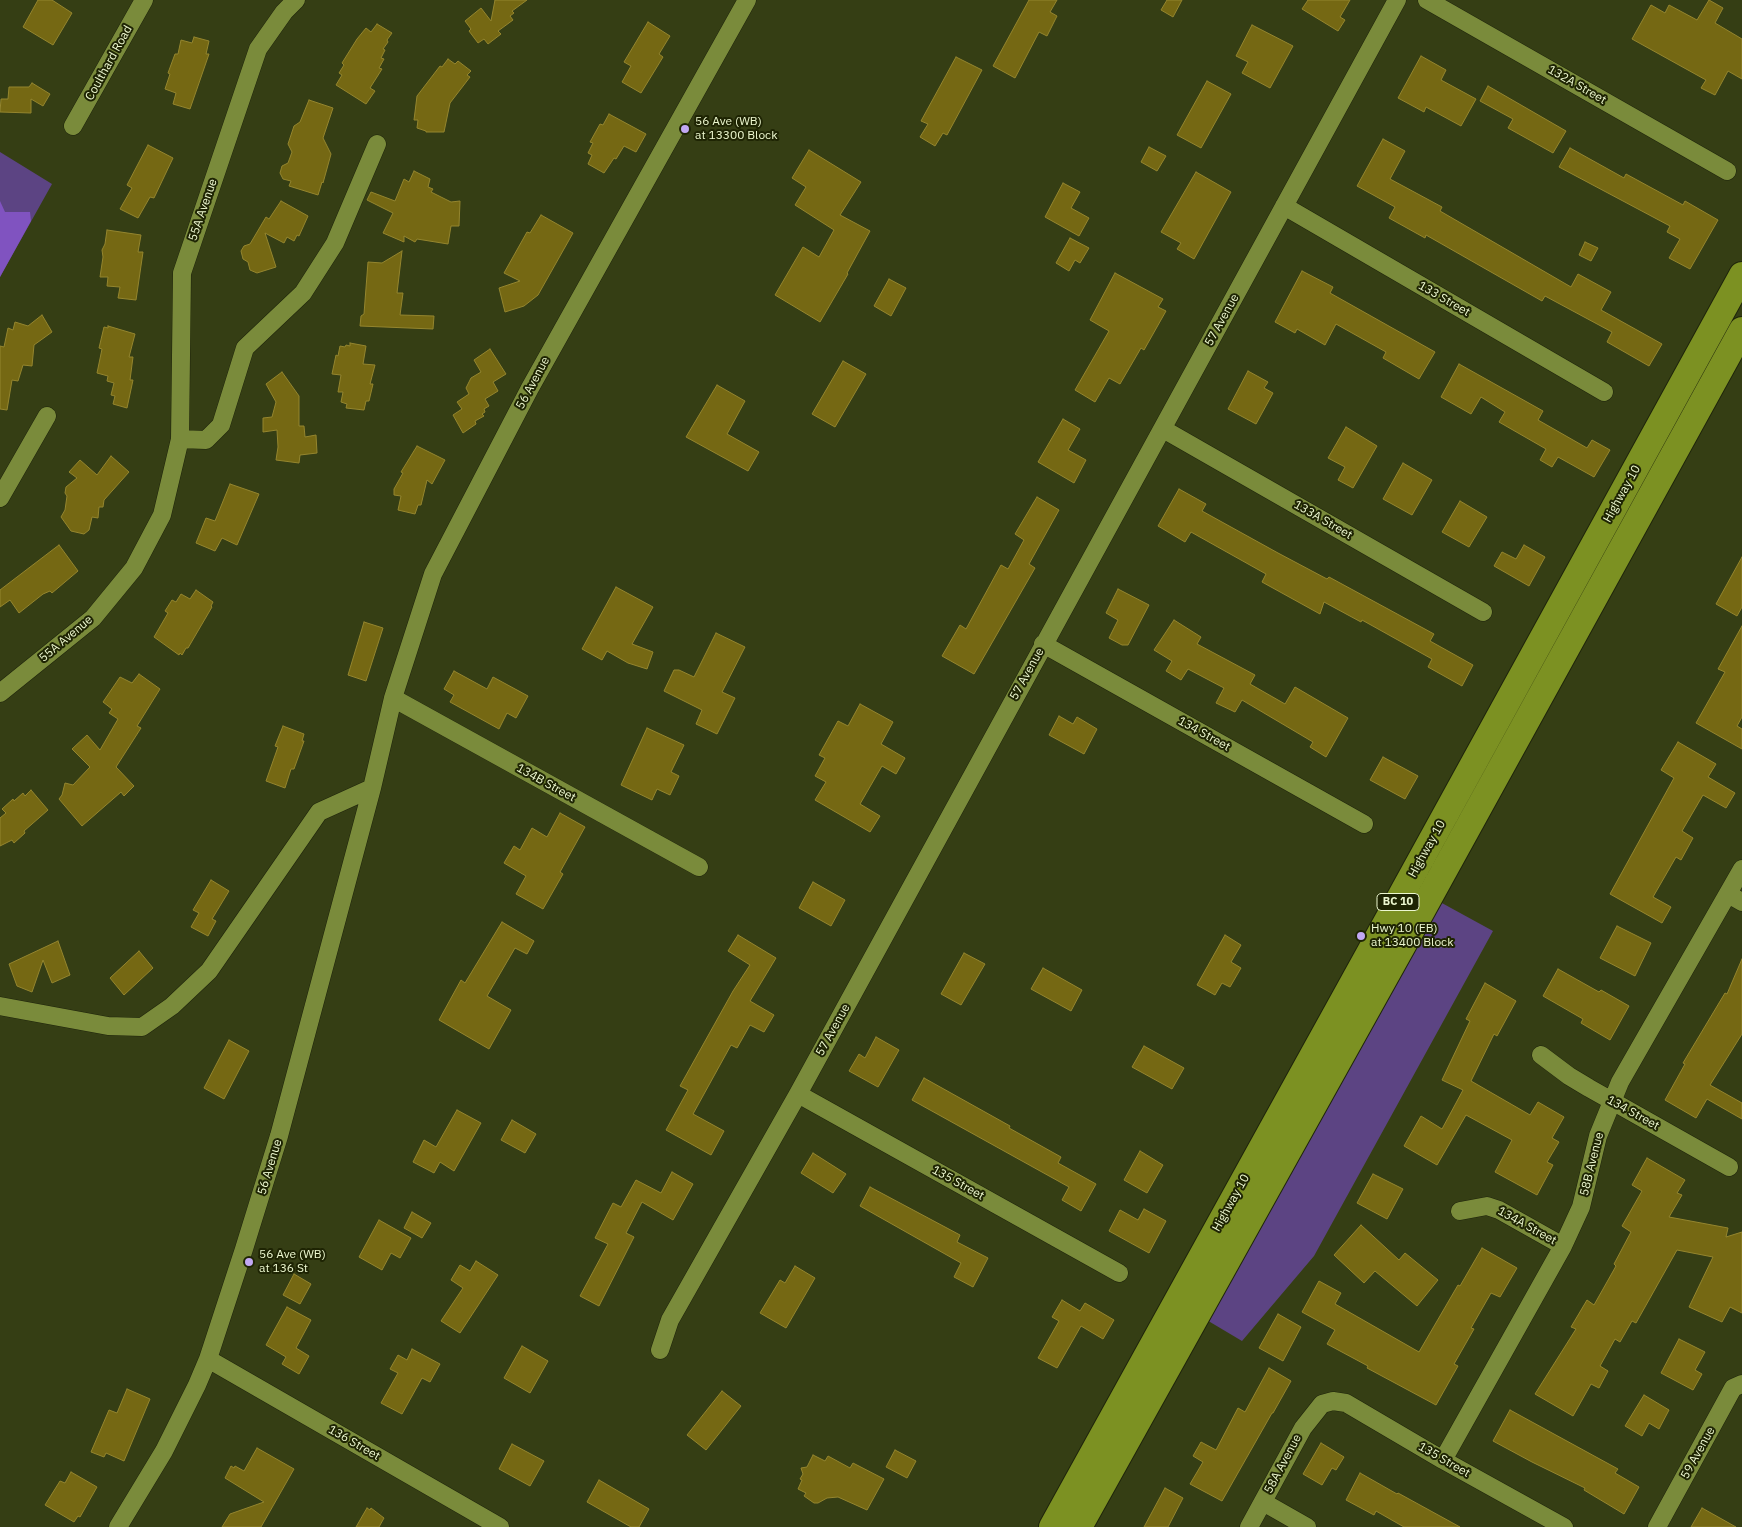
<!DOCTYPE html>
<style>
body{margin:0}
canvas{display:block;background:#353e14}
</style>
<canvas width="1742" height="1527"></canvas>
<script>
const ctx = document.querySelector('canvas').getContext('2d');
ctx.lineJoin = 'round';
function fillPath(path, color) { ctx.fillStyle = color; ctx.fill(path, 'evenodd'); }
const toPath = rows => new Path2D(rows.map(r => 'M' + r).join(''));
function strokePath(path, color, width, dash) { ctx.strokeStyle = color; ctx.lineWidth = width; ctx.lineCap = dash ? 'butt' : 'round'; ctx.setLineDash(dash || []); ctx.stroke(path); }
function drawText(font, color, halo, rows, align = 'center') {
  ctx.font = font + ' "IBM Plex Sans",sans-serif'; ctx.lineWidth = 4; ctx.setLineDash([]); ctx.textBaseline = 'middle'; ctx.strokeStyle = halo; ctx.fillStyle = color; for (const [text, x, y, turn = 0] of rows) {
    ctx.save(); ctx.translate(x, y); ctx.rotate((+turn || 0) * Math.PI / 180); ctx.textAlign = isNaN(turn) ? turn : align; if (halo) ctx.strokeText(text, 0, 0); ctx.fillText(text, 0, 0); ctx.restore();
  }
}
fillPath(toPath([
 [0,152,52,184,0,277],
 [1440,902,1493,931,1314,1256,1242,1341,1205,1319]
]), '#5c4483');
fillPath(toPath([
 [0,201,5,212,30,212,31,221,0,277]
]), '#8053c0');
const building = toPath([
 [38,0,52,0,72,13,53,45,23,27,38,0],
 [495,0,527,0,512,11,514,13,510,16,513,20,498,31,501,34,488,44,484,39,478,43,469,31,471,29,465,21,481,8,491,21,495,0],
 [1029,0,1057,0,1050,12,1057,16,1047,36,1039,32,1015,78,993,66,1029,0],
 [1167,0,1182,0,1173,17,1161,10,1167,0],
 [1308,0,1350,0,1340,17,1345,20,1338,31,1302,9,1308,0],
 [1709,0,1723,8,1715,23,1742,39,1742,79,1728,71,1715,95,1701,88,1706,80,1632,39,1651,5,1665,13,1669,5,1697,20,1709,0],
 [648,22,670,36,659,54,663,57,641,93,622,82,631,66,624,62,648,22],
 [377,24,392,33,387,40,388,42,383,49,385,50,381,58,384,59,379,68,382,69,370,88,375,91,366,104,336,85,342,75,339,73,344,65,342,63,357,39,366,28,371,32,377,24],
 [1252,25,1293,46,1270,88,1242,73,1248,62,1236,56,1252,25],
 [194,37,209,41,206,54,209,54,190,109,173,104,176,93,165,89,170,74,168,73,175,54,178,54,181,40,192,43,194,37],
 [1421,56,1446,70,1441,80,1476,99,1461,126,1426,107,1424,112,1398,98,1421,56],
 [956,57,982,70,947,135,943,133,935,146,920,137,928,124,921,121,956,57],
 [448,59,455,64,458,61,471,71,467,75,470,77,450,103,444,132,426,132,426,131,417,128,418,120,414,120,417,96,440,66,442,67,448,59],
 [1207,81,1231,94,1201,148,1177,135,1207,81],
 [32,83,50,94,43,106,31,99,31,113,0,112,1,99,8,99,9,87,29,87,32,83],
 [1488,86,1566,131,1553,153,1508,128,1513,119,1480,101,1488,86],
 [309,100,333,108,323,138,331,154,323,183,322,182,318,195,289,186,291,181,283,179,280,173,282,166,288,163,292,152,288,144,294,126,300,122,309,100],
 [609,114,646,134,636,152,624,146,616,159,614,158,604,173,588,164,592,155,588,153,593,143,590,142,600,124,603,125,609,114],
 [1383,139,1405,151,1390,179,1442,207,1440,211,1571,287,1578,274,1611,292,1601,310,1662,344,1649,366,1607,342,1612,332,1545,296,1542,301,1426,235,1425,238,1389,218,1395,207,1357,186,1383,139],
 [148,145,173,158,154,198,150,197,138,218,120,209,132,188,127,185,148,145],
 [1149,147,1166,156,1157,171,1141,162,1149,147],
 [1570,148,1624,178,1626,174,1683,205,1685,201,1718,220,1690,269,1669,258,1680,239,1667,232,1670,226,1559,167,1570,148],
 [809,150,861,182,840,215,870,231,847,273,848,274,820,322,775,295,803,247,819,257,834,230,795,205,806,187,792,178,809,150],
 [414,171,430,179,428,187,433,189,431,192,451,202,460,201,459,226,451,226,448,244,417,239,415,242,404,236,404,242,383,233,393,213,367,200,371,192,395,201,404,179,409,182,414,171],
 [1196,172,1231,192,1194,259,1177,249,1181,243,1161,232,1196,172],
 [1063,183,1080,192,1071,208,1089,218,1079,236,1045,217,1063,183],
 [281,201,308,216,299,236,297,235,294,241,287,237,284,243,265,233,276,267,257,273,250,270,248,262,243,259,241,251,244,246,250,244,266,217,269,219,281,201],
 [541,215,573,233,538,295,524,306,505,312,499,288,520,281,504,273,527,232,530,233,541,215],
 [107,230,141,235,138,252,143,252,136,300,118,298,120,287,107,286,108,277,100,277,103,257,102,250,105,244,107,230],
 [1070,238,1089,248,1080,263,1075,260,1069,271,1056,263,1070,238],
 [1585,242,1598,248,1591,261,1579,255,1585,242],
 [402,251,397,293,403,293,400,315,434,316,433,329,360,326,361,316,364,314,368,262,382,263,402,251],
 [1302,271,1333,287,1330,293,1435,352,1419,379,1383,358,1386,352,1336,324,1325,345,1297,329,1295,333,1275,322,1302,271],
 [1115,273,1163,299,1158,307,1166,311,1144,350,1141,348,1120,384,1109,378,1095,402,1075,390,1109,331,1090,320,1115,273],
 [889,279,906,288,891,316,874,306,889,279],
 [42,315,52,332,34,345,32,366,23,365,18,381,12,380,7,410,0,409,0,346,4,347,8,328,13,330,15,322,28,326,42,315],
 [108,326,135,334,129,357,133,357,130,380,133,380,127,408,113,404,115,396,111,395,114,383,107,381,108,376,97,373,102,349,99,348,104,327,108,328,108,326],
 [350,343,366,346,363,364,375,365,370,384,373,384,369,401,366,401,364,410,346,408,347,404,341,402,343,392,338,392,341,375,332,374,336,355,338,356,340,346,345,347,346,345,350,346,350,343],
 [490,349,506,374,493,382,498,391,485,399,489,406,484,409,485,412,482,414,484,416,475,421,476,424,463,433,453,415,462,409,457,402,469,394,466,388,471,378,481,372,474,360,490,349],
 [843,361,866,374,835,427,812,414,843,361],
 [1459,364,1543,411,1538,420,1587,448,1592,440,1610,450,1594,477,1558,457,1552,467,1540,460,1546,449,1499,422,1505,412,1481,397,1471,414,1441,397,1459,364],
 [1248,371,1268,382,1264,388,1273,393,1256,424,1228,409,1248,371],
 [282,372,299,396,299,426,304,426,305,437,316,435,317,453,300,455,299,463,276,460,278,447,277,430,263,432,263,418,272,417,276,402,266,384,282,372],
 [717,385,745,401,727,434,759,452,748,471,686,437,717,385],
 [1063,419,1080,429,1068,450,1086,460,1074,483,1038,462,1063,419],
 [1346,427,1377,446,1353,488,1338,480,1345,467,1328,458,1346,427],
 [417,446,445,460,432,484,427,480,421,505,418,505,415,514,398,510,401,496,394,495,394,489,403,473,401,472,417,446],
 [111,456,129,472,104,500,103,507,99,507,98,518,92,517,89,530,84,534,71,531,61,517,65,510,67,496,65,493,66,487,77,478,69,472,80,460,97,475,111,456],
 [1403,463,1432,480,1412,515,1383,499,1403,463],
 [230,484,259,494,237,545,222,538,215,551,196,543,206,518,215,521,230,484],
 [1179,489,1206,504,1202,511,1278,553,1327,579,1329,577,1434,634,1430,641,1473,665,1462,686,1428,667,1432,659,1362,620,1361,622,1324,602,1320,614,1262,582,1266,574,1191,532,1185,542,1158,526,1179,489],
 [1037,497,1059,510,1029,564,1035,568,974,674,942,656,960,625,966,629,1001,565,1008,569,1024,540,1015,534,1037,497],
 [1460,501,1487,517,1469,547,1442,532,1460,501],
 [59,545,78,571,52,593,50,591,43,594,19,613,10,600,0,607,0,590,59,545],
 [1524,545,1545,557,1529,586,1494,566,1502,552,1516,559,1524,545],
 [1742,557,1742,607,1737,616,1716,604,1742,557],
 [616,587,653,607,632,644,653,652,647,669,628,663,607,651,602,660,582,649,616,587],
 [1118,589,1149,605,1128,645,1122,645,1109,638,1118,620,1106,613,1118,589],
 [196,590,213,602,211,606,212,607,188,648,186,648,182,655,180,653,179,655,154,637,168,613,165,611,172,600,176,602,181,594,190,599,196,590],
 [1174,620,1201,637,1197,644,1255,675,1250,684,1285,704,1295,687,1348,718,1326,757,1310,747,1313,742,1242,700,1235,712,1216,703,1224,688,1188,669,1181,680,1166,671,1172,661,1154,650,1174,620],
 [364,622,383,628,366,681,348,675,364,622],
 [1742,626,1742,717,1737,726,1742,729,1742,749,1696,723,1725,672,1718,669,1742,626],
 [716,633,745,647,722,692,735,698,717,734,696,724,702,710,664,691,674,670,679,670,694,677,716,633],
 [454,671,487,689,493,677,528,696,516,718,507,713,499,729,450,702,454,695,444,689,454,671],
 [139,674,160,689,137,726,141,728,116,767,134,786,124,796,121,792,82,826,59,799,62,795,65,783,73,785,90,767,72,749,87,735,100,750,118,719,109,713,112,709,103,702,120,677,132,683,139,674],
 [860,704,893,722,881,744,905,758,896,774,882,766,860,804,880,816,870,832,815,800,826,782,815,776,825,758,819,755,838,721,848,726,860,704],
 [1059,716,1073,724,1077,717,1097,729,1084,754,1049,735,1059,716],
 [283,726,304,734,302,741,304,741,294,769,291,769,285,788,266,781,278,747,275,746,283,726],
 [647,728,684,745,671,772,679,776,670,795,657,789,652,800,621,785,647,728],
 [1678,742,1716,764,1708,777,1735,793,1726,808,1703,795,1682,831,1693,838,1681,860,1676,857,1653,897,1671,907,1662,923,1610,894,1674,778,1661,770,1678,742],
 [1383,757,1418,776,1405,799,1370,780,1383,757],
 [31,790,48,810,24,831,25,833,14,843,12,840,0,846,0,818,6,813,2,809,13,799,14,801,23,793,25,796,31,790],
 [560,813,585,827,560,872,563,874,543,909,516,894,526,876,504,863,514,846,520,850,532,828,547,837,560,813],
 [211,880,229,891,212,919,216,921,208,936,191,927,199,913,193,910,211,880],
 [813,882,845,900,831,926,799,908,813,882],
 [502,922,534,941,527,954,515,948,487,996,511,1010,489,1049,439,1020,461,980,465,983,502,922],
 [1617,926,1651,943,1635,976,1600,958,1617,926],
 [738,935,776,958,750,1001,774,1015,764,1032,750,1025,737,1048,731,1045,693,1114,724,1131,711,1155,666,1130,688,1090,680,1086,733,991,750,965,728,951,738,935],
 [1225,935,1241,945,1231,962,1241,968,1230,987,1222,983,1215,995,1197,985,1225,935],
 [58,941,70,975,52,983,43,960,32,992,17,986,9,964,58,941],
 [139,951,153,968,124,995,110,978,139,951],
 [964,953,985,964,961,1005,941,994,964,953],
 [1742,959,1742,1034,1710,1085,1742,1103,1742,1119,1707,1099,1696,1118,1665,1100,1685,1064,1683,1063,1725,993,1727,994,1742,959],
 [1043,968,1082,990,1071,1011,1031,989,1043,968],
 [1558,969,1599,992,1601,990,1629,1006,1610,1040,1581,1023,1583,1019,1543,996,1558,969],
 [1485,983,1516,1001,1497,1036,1494,1034,1471,1081,1530,1115,1538,1102,1564,1117,1552,1138,1559,1142,1547,1162,1553,1165,1537,1195,1495,1172,1512,1140,1466,1115,1437,1165,1404,1146,1421,1116,1442,1129,1463,1090,1442,1080,1470,1021,1466,1019,1485,983],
 [876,1037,899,1050,878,1087,849,1071,859,1054,865,1058,876,1037],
 [229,1040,249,1051,224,1099,204,1088,229,1040],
 [1144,1046,1184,1068,1172,1089,1132,1067,1144,1046],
 [924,1078,1010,1126,1009,1128,1061,1157,1058,1163,1096,1184,1081,1211,1062,1200,1069,1187,912,1100,924,1078],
 [457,1110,481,1123,454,1171,440,1162,434,1173,413,1162,424,1140,436,1147,457,1110],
 [512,1120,536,1134,525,1153,501,1140,512,1120],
 [1140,1151,1163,1165,1147,1193,1124,1180,1140,1151],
 [813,1153,846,1174,833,1193,801,1173,813,1153],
 [1647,1158,1685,1180,1677,1193,1682,1195,1669,1217,1728,1228,1726,1237,1742,1232,1742,1313,1730,1307,1722,1322,1689,1307,1713,1257,1677,1250,1636,1323,1632,1321,1620,1342,1615,1339,1600,1366,1608,1371,1599,1388,1591,1384,1573,1416,1535,1394,1576,1329,1571,1327,1587,1300,1594,1305,1616,1266,1614,1264,1631,1232,1622,1226,1642,1191,1632,1185,1647,1158],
 [672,1172,693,1184,673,1220,642,1202,626,1233,634,1237,599,1306,580,1296,608,1244,595,1238,613,1203,621,1207,636,1180,661,1193,672,1172],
 [1373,1174,1403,1189,1387,1219,1357,1203,1373,1174],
 [870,1187,960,1235,957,1242,988,1258,973,1287,954,1277,961,1263,860,1206,870,1187],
 [1144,1209,1166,1221,1149,1253,1109,1231,1120,1210,1138,1220,1144,1209],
 [412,1212,431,1223,422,1238,404,1228,412,1212],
 [379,1220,411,1238,400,1258,391,1253,382,1270,359,1257,379,1220],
 [1361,1225,1399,1260,1405,1253,1438,1280,1417,1306,1375,1271,1364,1283,1334,1255,1361,1225],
 [1482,1248,1517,1268,1500,1297,1491,1293,1471,1328,1474,1329,1454,1364,1458,1366,1436,1405,1367,1368,1368,1366,1327,1344,1335,1330,1302,1312,1319,1281,1341,1293,1335,1304,1419,1352,1458,1285,1460,1286,1482,1248],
 [476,1261,498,1275,460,1333,441,1321,463,1288,451,1280,460,1265,470,1271,476,1261],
 [795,1266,815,1278,786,1328,760,1313,780,1280,785,1283,795,1266],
 [294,1274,311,1284,300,1304,283,1295,294,1274],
 [1062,1300,1080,1311,1085,1303,1114,1320,1103,1339,1081,1326,1057,1368,1038,1358,1059,1321,1052,1317,1062,1300],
 [287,1307,311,1320,296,1348,309,1356,299,1374,282,1364,286,1357,266,1345,287,1307],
 [1278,1314,1301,1327,1283,1361,1259,1348,1278,1314],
 [1679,1339,1705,1352,1695,1370,1702,1374,1693,1390,1661,1373,1679,1339],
 [522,1346,548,1361,530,1393,504,1378,522,1346],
 [412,1349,440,1364,430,1382,422,1378,402,1414,381,1403,398,1373,390,1369,398,1355,407,1360,412,1349],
 [1269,1368,1291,1381,1273,1413,1272,1413,1222,1501,1190,1484,1203,1462,1193,1456,1201,1442,1216,1450,1238,1408,1245,1412,1269,1368],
 [127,1389,150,1399,124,1461,106,1453,104,1457,91,1452,109,1410,117,1413,127,1389],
 [722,1391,741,1406,706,1450,687,1435,722,1391],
 [1644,1395,1669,1410,1659,1429,1649,1423,1642,1436,1625,1426,1644,1395],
 [1510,1410,1618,1469,1615,1473,1639,1487,1624,1514,1584,1490,1585,1488,1532,1462,1493,1441,1510,1410],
 [1321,1443,1344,1457,1336,1470,1332,1468,1322,1485,1303,1474,1321,1443],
 [512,1444,544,1461,530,1486,499,1469,512,1444],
 [257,1448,294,1469,261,1527,222,1527,230,1514,264,1502,225,1478,231,1466,234,1468,235,1466,244,1471,257,1448],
 [895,1450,916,1461,907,1478,886,1467,895,1450],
 [813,1455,825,1461,828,1456,850,1468,853,1463,884,1479,867,1510,838,1497,827,1498,818,1503,814,1503,804,1496,806,1493,798,1489,802,1480,800,1479,803,1474,801,1468,807,1467,813,1455],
 [71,1472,97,1487,80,1517,78,1516,74,1522,45,1505,60,1481,65,1483,71,1472],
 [1360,1473,1397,1494,1398,1493,1460,1527,1404,1527,1376,1511,1374,1515,1346,1500,1360,1473],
 [599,1480,649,1509,639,1527,631,1527,587,1502,599,1480],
 [1165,1488,1183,1498,1168,1527,1144,1527,1165,1488],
 [367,1508,370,1510,371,1508,384,1518,379,1527,356,1527,367,1508],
 [1702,1508,1736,1527,1691,1527,1702,1508]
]);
fillPath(building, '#756813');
strokePath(building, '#94852e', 1);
const minor = toPath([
 [1427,0,1727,171],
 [73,126,144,0],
 [1284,206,1604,392],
 [1163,429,1483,612],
 [180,439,206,440,221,425,245,348,303,293,335,243,377,144],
 [0,498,47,416],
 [1043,644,1364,824],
 [0,693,93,618,134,568,162,515,180,439,182,273,258,49,284,12,296,0],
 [393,698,699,867],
 [1728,894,1742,902],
 [0,1006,108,1026,142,1027,172,1006,209,971,319,812,372,788],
 [1541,1055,1569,1076,1589,1088,1729,1167],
 [798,1094,1119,1273],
 [1460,1211,1487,1206,1499,1210,1563,1246],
 [660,1350,670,1320,798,1094,1397,0],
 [208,1359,500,1527],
 [1443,1460,1563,1246,1581,1207,1598,1136,1620,1082,1742,869],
 [1263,1502,1307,1527],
 [118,1527,164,1451,197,1385,208,1359,244,1249,279,1136,372,788,393,698,433,574,530,388,747,0],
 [1249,1527,1303,1428,1322,1404,1333,1401,1346,1403,1443,1460,1564,1527],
 [1657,1527,1733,1388,1742,1384]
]);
const highway = toPath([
 [1052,1527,1388,919,1742,275],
 [1079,1527,1411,931,1742,330]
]);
strokePath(minor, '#1e240a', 19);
strokePath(highway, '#1e240a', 28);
strokePath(minor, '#7a8b3b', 18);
strokePath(highway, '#7c9122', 26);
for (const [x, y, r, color] of [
 [685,129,5,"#c2a8f3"],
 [1361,936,5,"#c2a8f3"],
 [249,1262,5,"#c2a8f3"]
]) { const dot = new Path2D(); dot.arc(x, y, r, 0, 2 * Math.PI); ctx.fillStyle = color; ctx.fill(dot); strokePath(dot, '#1e2403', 2); }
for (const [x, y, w] of [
 [1398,902,42]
]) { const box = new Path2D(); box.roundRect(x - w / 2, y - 8.5, w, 17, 4); ctx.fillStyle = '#1e2403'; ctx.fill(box); strokePath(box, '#edf8d0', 1); }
drawText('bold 11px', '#edf8d0', null, [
 ["BC 10",1398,902]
]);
drawText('12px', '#edf8d0', '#1e2403', [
 ["Coulthard Road",109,63,-61],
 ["132A Street",1577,85,30],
 ["55A Avenue",203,210,-71],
 ["133 Street",1444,299,30],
 ["57 Avenue",1222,320,-61],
 ["56 Avenue",533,383,-62],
 ["Highway 10",1622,494,-61],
 ["133A Street",1323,520,30],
 ["55A Avenue",66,639,-40],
 ["57 Avenue",1027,674,-61],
 ["134 Street",1204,734,29],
 ["134B Street",546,783,29],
 ["Highway 10",1427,849,-61],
 ["57 Avenue",833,1030,-61],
 ["134 Street",1633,1113,29],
 ["58B Avenue",1592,1164,-76],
 ["56 Avenue",270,1167,-73],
 ["135 Street",958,1183,29],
 ["Highway 10",1231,1203,-61],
 ["134A Street",1527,1226,29],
 ["136 Street",354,1443,30],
 ["59 Avenue",1698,1453,-61],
 ["135 Street",1444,1460,30],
 ["58A Avenue",1283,1464,-62]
]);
drawText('12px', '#edf8d0', '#1e2403', [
 ["56 Ave (WB)",695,122],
 ["at 13300 Block",695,136],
 ["Hwy 10 (EB)",1371,929],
 ["at 13400 Block",1371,943],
 ["56 Ave (WB)",259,1255],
 ["at 136 St",259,1269]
], 'left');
</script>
